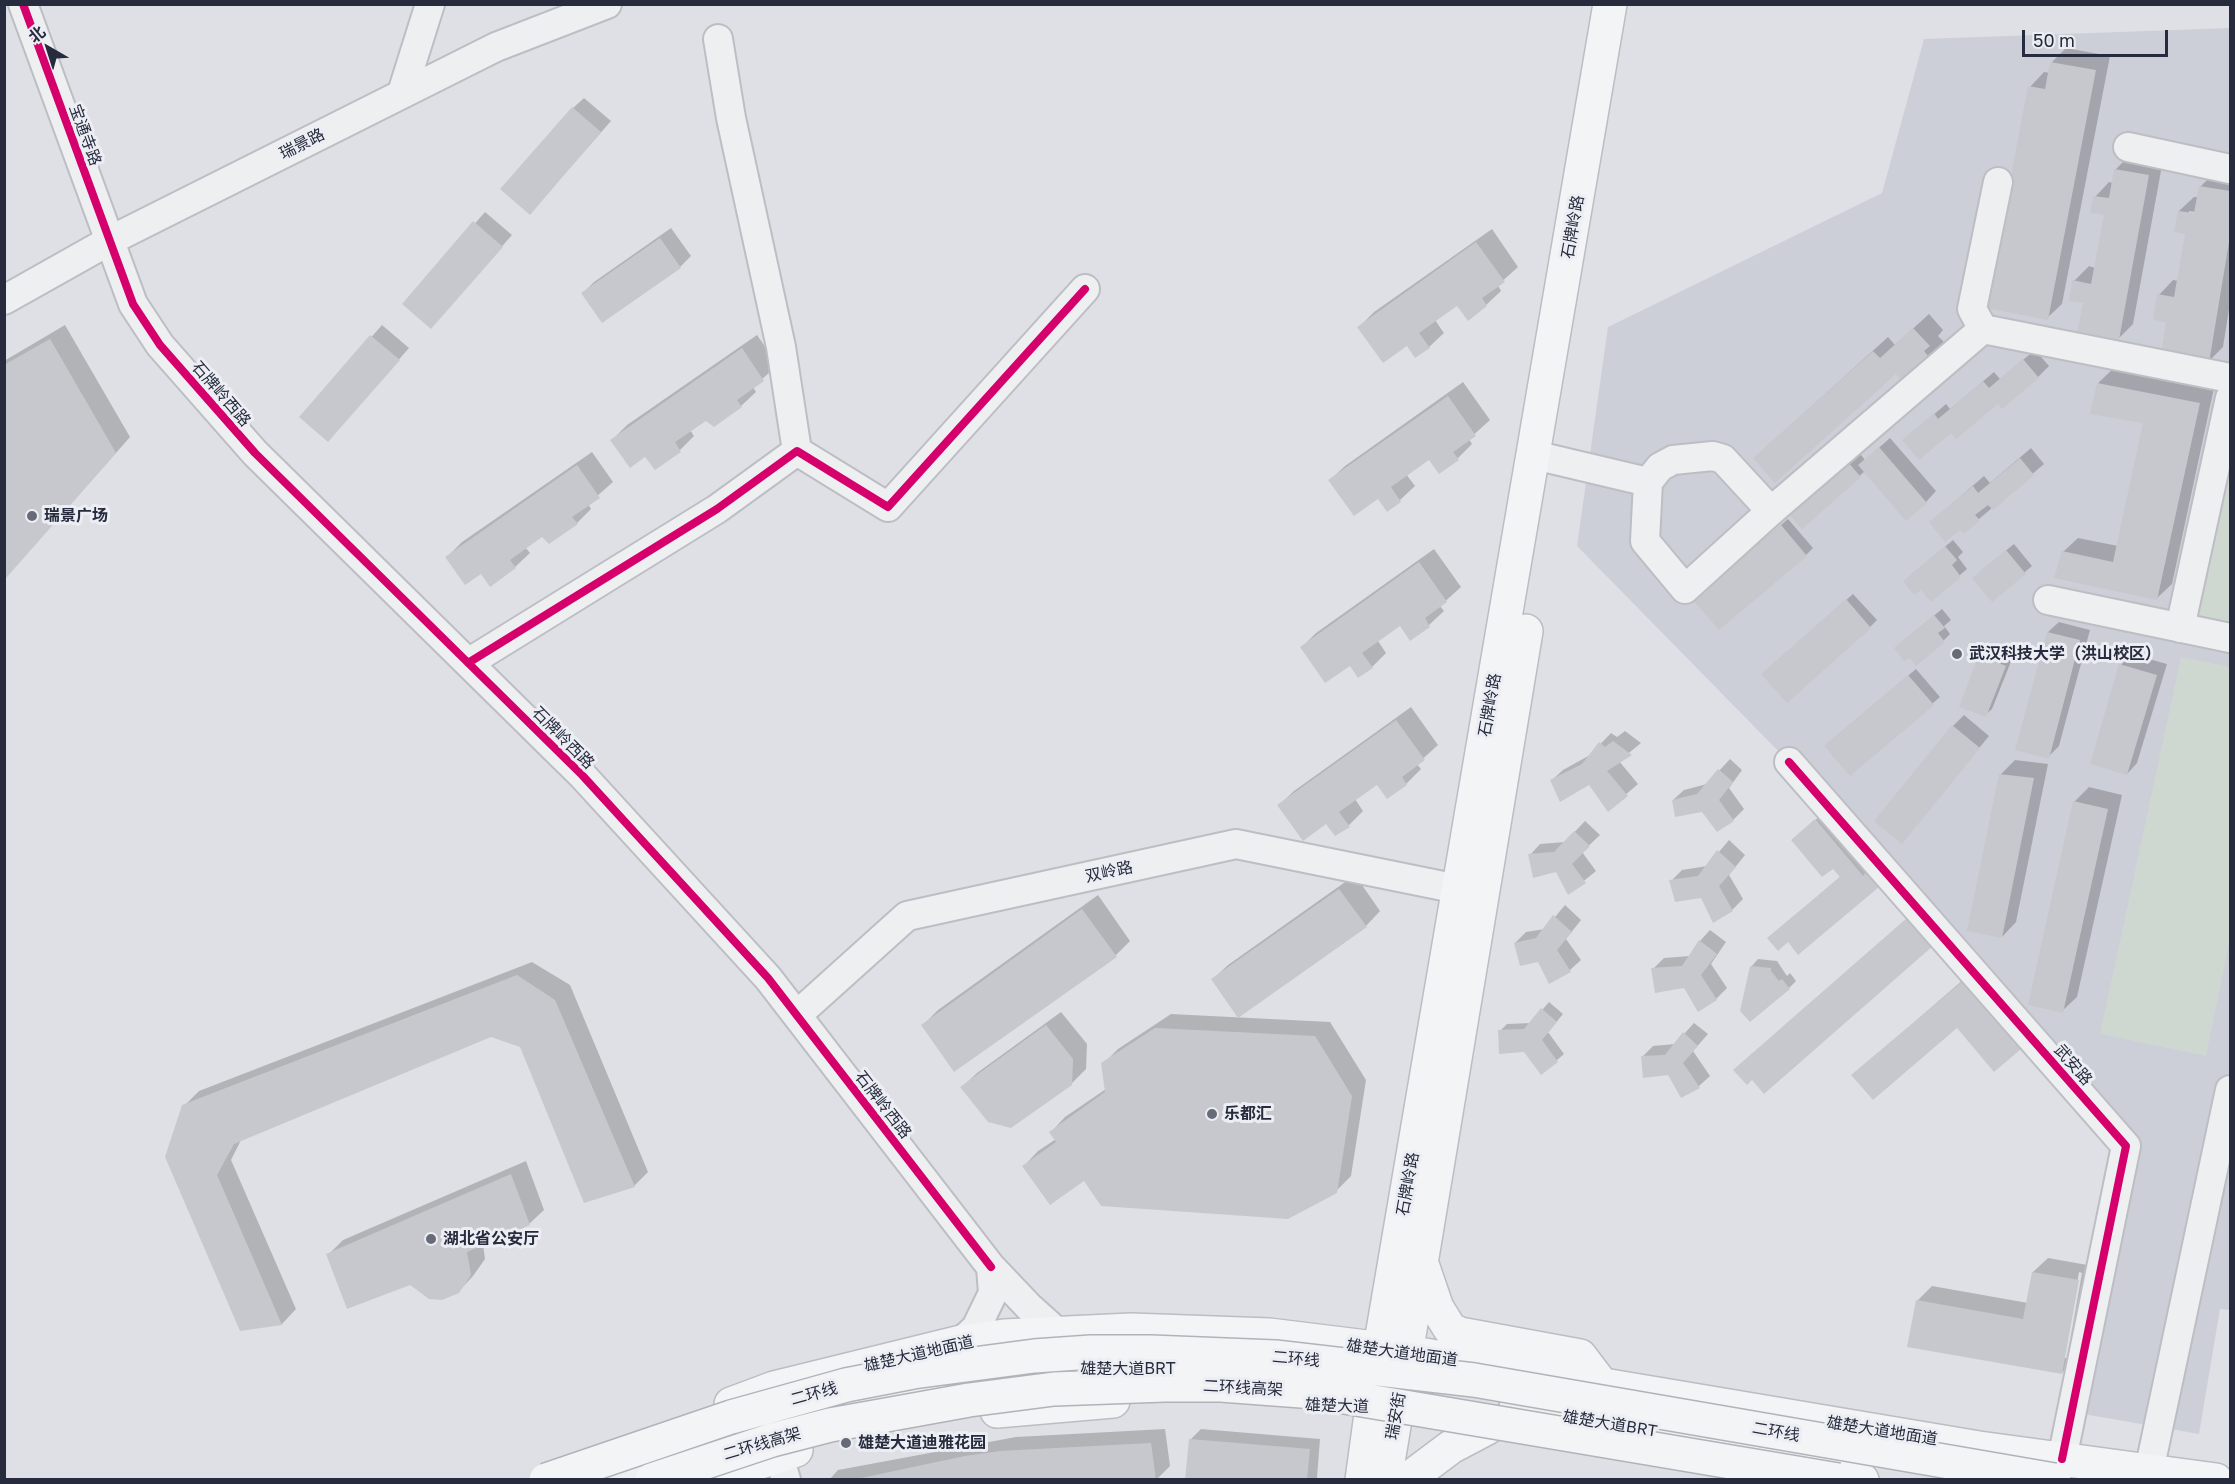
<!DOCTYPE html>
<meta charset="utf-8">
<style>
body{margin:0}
#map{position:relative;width:2235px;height:1484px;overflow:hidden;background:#dfe0e5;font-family:"Golos Text","Noto Sans SC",sans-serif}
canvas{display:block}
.frame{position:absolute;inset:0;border:6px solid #262c3d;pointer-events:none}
.north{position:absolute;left:18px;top:18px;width:60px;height:60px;-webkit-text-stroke:4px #eceef4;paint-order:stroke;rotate:321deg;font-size:16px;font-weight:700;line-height:24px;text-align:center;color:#262c3d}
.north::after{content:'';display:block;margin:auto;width:21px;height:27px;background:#262c3d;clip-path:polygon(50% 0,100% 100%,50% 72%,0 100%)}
.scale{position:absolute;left:2022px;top:30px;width:146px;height:27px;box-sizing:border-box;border:3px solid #262c3d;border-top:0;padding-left:8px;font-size:18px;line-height:21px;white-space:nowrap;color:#262c3d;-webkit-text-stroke:4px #eceef4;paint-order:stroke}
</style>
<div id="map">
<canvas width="2235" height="1484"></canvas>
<div class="frame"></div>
<div class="north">北</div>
<div class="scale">50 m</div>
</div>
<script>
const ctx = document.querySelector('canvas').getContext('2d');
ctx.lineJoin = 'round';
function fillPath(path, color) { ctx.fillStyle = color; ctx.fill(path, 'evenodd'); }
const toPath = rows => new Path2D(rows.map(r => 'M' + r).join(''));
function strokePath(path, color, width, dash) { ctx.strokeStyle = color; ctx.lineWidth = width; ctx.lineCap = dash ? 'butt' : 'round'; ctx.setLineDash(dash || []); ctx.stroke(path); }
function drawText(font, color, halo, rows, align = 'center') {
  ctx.font = font + ' "Golos Text","Noto Sans SC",sans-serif'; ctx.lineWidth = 6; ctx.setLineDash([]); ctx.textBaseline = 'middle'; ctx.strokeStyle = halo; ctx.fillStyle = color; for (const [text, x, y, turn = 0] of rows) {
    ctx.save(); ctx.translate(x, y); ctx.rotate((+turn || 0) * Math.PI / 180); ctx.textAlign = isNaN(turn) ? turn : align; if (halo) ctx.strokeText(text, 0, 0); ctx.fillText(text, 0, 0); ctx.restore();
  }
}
fillPath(toPath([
 [2230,28,2230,1310,2220,1309,2199,1434,2072,1412,2126,1145,1789,762,1577,546,1608,327,1882,193,1924,39]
]), '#cdcfd8');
fillPath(toPath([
 [2230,398,2230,638,2180,628],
 [2181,657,2230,667,2230,939,2206,1056,2100,1034]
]), '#ced7d0');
fillPath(toPath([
 [2066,48,2110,56,2062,304,2047,318,2030,87,2044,72,2050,73,2052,62],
 [584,98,611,121,540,202,573,108],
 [2130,155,2163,160,2133,324,2118,339,2084,302,2074,281,2089,266,2095,268,2105,214,2095,197,2109,182,2113,183,2116,169],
 [2215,172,2230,174,2230,303,2223,347,2208,362,2168,321,2159,295,2173,280,2179,281,2187,232,2179,211,2194,197,2198,197,2200,187],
 [2189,211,2202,213,2189,214],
 [485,212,512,235,441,316,404,304],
 [671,228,691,256,680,267,583,293,594,282],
 [1492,229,1518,267,1498,285,1501,291,1486,305,1458,304,1435,320,1444,333,1429,347,1407,344,1359,327,1374,312],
 [1929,314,1943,330,1938,336,1944,342,1929,357,1896,372,1770,444,1888,337,1895,345],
 [65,325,130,437,4,580,4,361],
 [382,325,409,348,338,429,301,417],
 [757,335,778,365,753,387,756,392,741,406,706,419,690,430,694,436,680,450,646,455,612,440,627,425],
 [2035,350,2049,366,2038,377,1998,402,1904,440,1946,404,1950,409,1994,372,2000,379],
 [2113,369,2214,388,2172,584,2157,598,2063,552,2078,538,2118,546,2145,422,2098,383],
 [1463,382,1490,420,1469,439,1472,444,1458,458,1439,472,1429,458,1406,474,1415,486,1400,500,1387,509,1378,497,1330,480,1345,466],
 [1890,438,1936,491,1926,502,1865,471,1802,527,1858,451,1865,460],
 [2031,448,2044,464,1979,519,1960,528,1931,522,1984,476,1990,483],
 [592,452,613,482,588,504,591,509,577,523,542,535,525,547,530,553,515,567,481,571,447,557,462,542],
 [1788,519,1813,548,1806,555,1702,593],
 [1953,540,1963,552,1958,557,1967,569,1931,600,1912,574],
 [2014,544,2032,566,1992,600,1981,571],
 [1434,549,1461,587,1440,606,1444,611,1429,625,1411,639,1400,624,1378,641,1386,653,1372,667,1350,664,1302,647,1316,633],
 [1853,594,1877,620,1870,627,1770,667],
 [1942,609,1951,620,1944,626,1950,634,1943,641,1903,641],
 [2059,622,2090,630,2059,746,2048,757,2048,632],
 [1987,649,2012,659,1992,709,1985,715,1980,656],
 [2131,654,2167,664,2137,763,2127,774,2121,665],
 [1916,669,1940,697,1850,774,1833,739],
 [1411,707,1438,745,1417,764,1421,769,1406,784,1388,797,1378,782,1355,799,1363,811,1349,825,1327,822,1279,805,1294,791],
 [1964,715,1989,736,1902,842,1953,726],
 [1625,731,1641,743,1619,761,1638,784,1608,810,1589,783,1552,780,1563,770,1590,755,1611,733,1617,737],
 [1730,759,1742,770,1729,788,1744,809,1733,820,1673,800,1684,790,1707,784],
 [2015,760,2048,764,2016,922,2002,937,2001,774],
 [2089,787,2122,795,2077,997,2062,1011,2074,802],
 [1831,806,1892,871,1878,886,1788,940,1769,938,1841,876,1833,866,1793,840],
 [1585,821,1600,835,1582,852,1596,871,1569,893,1556,871,1530,855,1540,844,1565,842],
 [1729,840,1745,855,1729,875,1743,899,1732,910,1671,881,1682,870,1707,866],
 [1355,875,1380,911,1366,926,1213,979,1228,965],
 [1098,895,1130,941,1116,955,954,1070,923,1025,938,1010],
 [1565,905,1581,920,1566,939,1581,960,1570,970,1550,982,1539,960,1515,943,1526,932,1545,929],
 [1710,930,1726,942,1711,964,1727,988,1716,999,1653,969,1664,958,1690,956,1700,941],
 [1758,959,1777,961,1787,976,1790,973,1796,981,1789,988,1751,967],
 [532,962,570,985,648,1172,634,1186,521,1046,491,1035,241,1140,231,1160,296,1309,282,1324,241,1330,184,1106,199,1091],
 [1978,967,2034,1034,2020,1048,1957,1026,1853,1075],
 [1549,1002,1563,1014,1548,1032,1564,1054,1542,1073,1524,1051,1500,1031,1507,1024,1531,1023],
 [1061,1012,1087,1044,1086,1069,1071,1084,962,1087,977,1073],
 [1171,1014,1330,1022,1366,1080,1351,1176,1336,1191,1084,1179,1024,1166,1038,1151,1056,1139,1051,1132,1065,1117,1106,1089,1103,1064,1118,1049],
 [1694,1023,1708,1034,1693,1051,1710,1076,1699,1086,1682,1096,1669,1074,1642,1057,1653,1046,1675,1044],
 [526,1161,544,1210,529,1224,483,1244,485,1259,473,1276,458,1292,410,1283,328,1255,343,1240],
 [2048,1258,2093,1266,2076,1358,2062,1373,1917,1301,1932,1286,2028,1303,2033,1272],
 [2079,1272,2082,1273,2067,1358,2064,1358],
 [1165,1429,1170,1466,1156,1480,829,1480,838,1470,1016,1437],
 [1201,1429,1320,1439,1317,1478,1187,1479,1190,1440]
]), '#0003');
fillPath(toPath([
 [2050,62,2096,70,2048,320,1986,308,2028,86,2045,89],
 [572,107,601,132,530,215,500,189],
 [2114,169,2149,175,2119,340,2077,333,2083,303,2069,301,2072,280,2091,284,2104,215,2090,213,2093,196,2109,198],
 [2199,186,2230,191,2230,236,2209,363,2161,355,2166,322,2153,320,2157,294,2174,297,2185,234,2174,232,2178,211,2194,213],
 [473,221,503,247,431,329,402,304],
 [660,238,681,268,602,323,581,293],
 [1476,242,1505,282,1482,298,1487,306,1468,321,1457,306,1419,333,1430,348,1415,358,1407,346,1383,363,1357,327],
 [1913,328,1930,346,1924,351,1930,358,1903,382,1896,374,1775,483,1753,458,1873,351,1880,358],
 [370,335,400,360,328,442,299,417],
 [50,339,116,453,4,580,4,365],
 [742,348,764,381,737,400,742,407,714,427,706,421,675,442,681,452,655,470,645,457,630,468,610,440],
 [2023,359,2039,378,2002,409,1998,404,1956,439,1951,433,1919,460,1902,440,1934,413,1938,419,1983,381,1989,388],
 [2097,383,2200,403,2157,600,2054,578,2062,551,2113,562,2143,423,2090,414],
 [1448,396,1476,436,1453,452,1459,460,1439,474,1429,460,1391,487,1401,502,1387,512,1378,499,1354,516,1328,480],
 [1879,447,1927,503,1906,521,1858,465],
 [2020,458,2034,475,1993,510,1988,505,1975,515,1980,520,1964,534,1960,530,1945,542,1929,522,1973,486,1978,493],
 [1846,460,1861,477,1802,529,1787,512],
 [577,465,600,498,572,517,578,524,549,544,542,537,510,560,516,568,490,587,481,574,465,585,445,557],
 [1781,525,1807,556,1719,630,1693,600],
 [1945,546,1957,560,1952,565,1961,577,1931,602,1921,590,1914,595,1903,581],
 [2006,550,2026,574,1992,602,1972,578],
 [1419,562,1447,602,1425,618,1430,627,1410,641,1400,626,1362,653,1373,668,1358,678,1350,666,1325,683,1300,647],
 [1846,599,1871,628,1787,703,1761,674],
 [1934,615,1945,628,1938,633,1945,642,1916,666,1910,658,1904,661,1894,648],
 [2047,632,2080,640,2049,759,2015,750],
 [1979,655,2006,666,1986,717,1959,707],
 [2119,664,2157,675,2127,775,2090,764],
 [1908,675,1934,705,1850,776,1824,746],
 [1396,720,1425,760,1402,777,1407,785,1387,799,1377,785,1339,812,1350,827,1335,836,1326,824,1303,841,1277,805],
 [1952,725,1980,748,1902,844,1874,821],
 [1613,741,1632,755,1607,771,1628,796,1608,812,1589,785,1560,802,1550,780,1582,764,1599,742,1605,747],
 [1718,769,1733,782,1719,800,1734,821,1717,832,1702,812,1675,817,1672,800,1697,794],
 [1999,774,2034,778,2002,938,1967,931],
 [2073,801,2108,809,2063,1013,2028,1005],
 [1815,819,1863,876,1866,872,1879,887,1798,955,1788,942,1778,951,1767,938,1840,877,1833,869,1822,877,1791,840],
 [1574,831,1590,846,1572,864,1586,883,1568,895,1556,872,1533,878,1528,854,1554,852],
 [1717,850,1736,867,1719,886,1733,911,1713,923,1701,898,1675,902,1669,880,1698,876],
 [1339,889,1367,927,1238,1018,1211,979],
 [1082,909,1117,957,954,1072,921,1025],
 [1553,915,1572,932,1557,950,1571,972,1549,984,1538,962,1520,966,1514,943,1536,938],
 [1908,917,1933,946,1764,1094,1752,1080,1747,1085,1733,1070],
 [1699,940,1717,954,1701,975,1717,1000,1698,1012,1684,988,1655,993,1651,968,1682,966],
 [1750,966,1771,968,1771,971,1779,981,1782,979,1790,989,1750,1022,1740,1011],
 [517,975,555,1000,635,1187,584,1203,520,1047,491,1037,234,1144,217,1175,282,1325,240,1331,165,1157,182,1105],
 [1963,981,2021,1049,1994,1072,1957,1028,1873,1100,1851,1075],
 [1541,1008,1557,1022,1542,1040,1558,1062,1541,1075,1524,1052,1499,1054,1498,1030,1524,1029],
 [1046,1025,1073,1059,1072,1085,1011,1128,988,1122,960,1087],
 [1155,1028,1315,1036,1352,1096,1337,1193,1288,1219,1101,1206,1084,1181,1050,1205,1022,1166,1056,1142,1049,1132,1105,1092,1101,1063],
 [1683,1032,1698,1046,1683,1063,1700,1088,1681,1098,1668,1075,1643,1078,1641,1056,1665,1055],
 [511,1174,530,1225,467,1252,471,1275,459,1293,442,1300,429,1299,410,1285,347,1309,326,1254],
 [2032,1272,2079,1280,2062,1374,1907,1347,1916,1300,2023,1319],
 [1189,1439,1310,1449,1307,1480,1185,1480],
 [1151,1443,1156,1480,852,1480,965,1456,1000,1451]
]), '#c7c8cd');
const minor = toPath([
 [23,4,133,304,160,345,255,453,582,775,768,978,991,1267],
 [718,39,731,118,781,347,797,451],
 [402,93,430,4],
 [2128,147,2230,169],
 [1998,182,1972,309,1983,329,2230,378],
 [4,300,109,241,496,47,607,4],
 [1534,455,1648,482,1660,467,1673,460,1713,456,1723,459,1771,511],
 [1648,482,1645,541,1685,589,1771,511,1983,329],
 [2048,600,2230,638],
 [2180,628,2230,398],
 [468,663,717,509,797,451,888,507,1085,289],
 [1789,762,2126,1146,2062,1459],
 [797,1015,907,916,1236,844,1458,889],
 [961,1342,976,1328,993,1293,991,1267,1029,1307,1059,1334],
 [1513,1409,1841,1459],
 [817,1412,908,1391,1048,1372,1088,1368],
 [779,1455,786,1480],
 [2149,1471,2230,1090],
 [613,1480,681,1452,735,1436]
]);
const major = toPath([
 [1423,1267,1437,1308,1450,1329,1460,1334,1580,1356,1602,1385],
 [731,1404,774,1388,961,1342,1004,1336,1131,1330,1269,1335,1407,1352,1979,1448,2216,1480],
 [997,1411,1113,1401],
 [1810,1471,1862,1480],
 [707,1480,796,1450],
 [1362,1480,1380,1348,1610,4],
 [1385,1480,1526,631],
 [1407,1480,1451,1447,1487,1428]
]);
strokePath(minor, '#bdbec3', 32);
strokePath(major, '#bbbdc2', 36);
strokePath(minor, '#eeeff1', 28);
strokePath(major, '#f3f4f5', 33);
const highwayBridge = toPath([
 [546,1480,731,1417,846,1385,913,1372,1034,1356,1091,1352,1151,1352,1275,1357,1474,1380,2054,1480],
 [652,1480,772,1440,830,1425,886,1415,969,1400,1054,1389,1164,1385,1221,1385,1315,1392,1838,1480]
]);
strokePath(highwayBridge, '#b1b3b9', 36, []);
strokePath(highwayBridge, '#f3f4f5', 33);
strokePath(toPath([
 [23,4,133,304,160,345,255,453,582,775,768,978,991,1267],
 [468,663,717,509,797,451,888,507,1085,289],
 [1789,762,2126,1146,2062,1459]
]), '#d6006c', 8);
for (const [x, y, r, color] of [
 [32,516,6,"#676b78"],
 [1957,654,6,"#676b78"],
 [1212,1114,6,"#676b78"],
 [431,1239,6,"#676b78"],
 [846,1443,6,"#676b78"]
]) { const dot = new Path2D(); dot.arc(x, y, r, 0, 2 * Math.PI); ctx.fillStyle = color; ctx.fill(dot); strokePath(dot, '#eceef4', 2); }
drawText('16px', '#262c3d', '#eceef4', [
 ["宝通寺路",85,135,70],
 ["瑞景路",302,144,-27],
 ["石牌岭路",1573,227,-80],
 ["石牌岭西路",221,394,49],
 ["石牌岭路",1490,705,-80],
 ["石牌岭西路",563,738,45],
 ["双岭路",1109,872,-12],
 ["武安路",2073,1065,49],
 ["石牌岭西路",883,1105,52],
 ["石牌岭路",1408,1184,-80],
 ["雄楚大道地面道",1402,1353,8],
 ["雄楚大道地面道",919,1354,-13],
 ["二环线",1296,1359,5],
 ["雄楚大道BRT",1128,1369],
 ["二环线高架",1243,1388,3],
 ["二环线",814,1394,-15],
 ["雄楚大道",1337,1406,2],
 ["瑞安街",1396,1416,-80],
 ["雄楚大道BRT",1610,1424,9],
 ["雄楚大道地面道",1882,1431,9],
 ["二环线",1776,1432,10],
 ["二环线高架",762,1444,-16]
]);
drawText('bold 16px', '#262c3d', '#eceef4', [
 ["瑞景广场",44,516],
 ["武汉科技大学（洪山校区）",1969,654],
 ["乐都汇",1224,1114],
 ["湖北省公安厅",443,1239],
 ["雄楚大道迪雅花园",858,1443]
], 'left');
</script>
